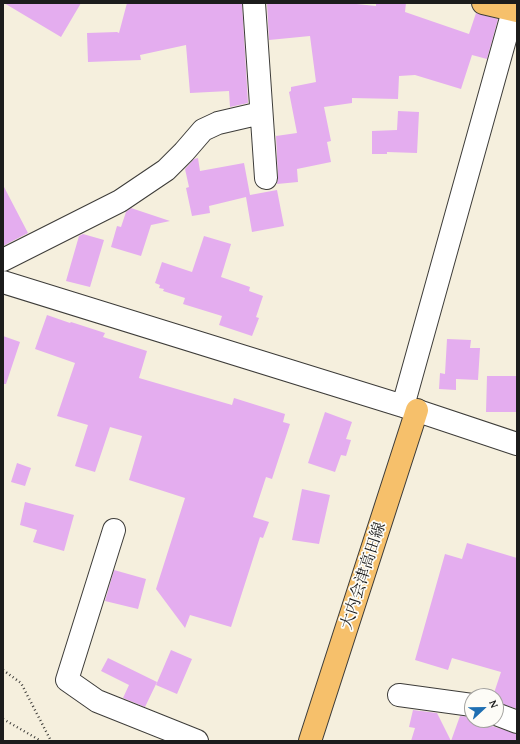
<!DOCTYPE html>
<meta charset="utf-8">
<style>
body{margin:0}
#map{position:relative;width:520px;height:744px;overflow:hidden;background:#f5efdd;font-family:"Gentium Book Plus",serif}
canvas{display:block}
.frame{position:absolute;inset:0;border:4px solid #1c1c1c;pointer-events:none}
.north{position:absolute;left:464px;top:688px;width:40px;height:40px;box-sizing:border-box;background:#fdfcf7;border:1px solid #a3a29f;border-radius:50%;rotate:68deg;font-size:11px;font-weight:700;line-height:16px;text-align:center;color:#1c1c1c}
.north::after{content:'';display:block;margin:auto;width:14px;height:18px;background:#1f6fb2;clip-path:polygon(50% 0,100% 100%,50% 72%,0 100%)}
</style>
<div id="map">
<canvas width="520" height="744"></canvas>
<div class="frame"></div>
<div class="north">N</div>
</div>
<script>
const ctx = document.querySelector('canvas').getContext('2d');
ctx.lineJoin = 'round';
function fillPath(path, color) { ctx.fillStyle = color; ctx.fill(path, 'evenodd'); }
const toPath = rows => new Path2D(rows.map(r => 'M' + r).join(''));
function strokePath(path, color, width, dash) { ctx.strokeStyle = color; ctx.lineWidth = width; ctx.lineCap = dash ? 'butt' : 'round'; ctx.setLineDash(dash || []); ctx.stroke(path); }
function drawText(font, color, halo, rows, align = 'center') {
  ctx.font = font + ' "Gentium Book Plus","Noto Serif JP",serif'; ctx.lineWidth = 3.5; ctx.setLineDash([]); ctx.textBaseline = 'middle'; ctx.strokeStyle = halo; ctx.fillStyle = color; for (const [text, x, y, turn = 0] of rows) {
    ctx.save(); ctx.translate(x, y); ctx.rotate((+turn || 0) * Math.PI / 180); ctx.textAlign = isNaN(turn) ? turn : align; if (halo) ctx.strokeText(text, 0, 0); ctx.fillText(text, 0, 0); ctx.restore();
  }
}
fillPath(toPath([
 [4,3,81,3,61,37],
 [127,3,242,3,248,103,230,107,229,91,190,93,186,45,140,55,141,60,88,62,87,33,117,32,119,33],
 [267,3,347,3,376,6,376,3,406,3,405,12,469,34,476,13,498,19,487,59,472,55,461,89,415,75,399,76,398,99,352,98,352,103,324,107,331,141,327,142,331,162,297,169,298,182,277,184,278,177,276,136,297,133,289,92,291,91,291,87,316,82,310,36,269,40],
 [398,111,419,112,417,153,387,152,387,154,372,154,372,131,397,130],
 [198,158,200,171,244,163,250,195,277,190,284,226,252,232,246,197,209,206,210,213,192,216,186,188,189,187,185,169,194,159],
 [3,185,28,233,3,246],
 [131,208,170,221,151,225,141,256,111,247,117,226,121,227,126,212],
 [83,234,104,240,90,287,66,281,79,236],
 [204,236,231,244,221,277,250,287,249,291,263,296,256,317,259,318,252,336,219,325,222,316,183,304,185,298,163,291,164,289,159,288,160,285,155,283,162,262,192,272],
 [47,315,70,323,71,322,105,333,103,337,147,351,139,378,232,405,234,398,285,414,283,422,290,424,272,479,266,477,253,517,269,522,263,538,260,537,231,627,190,615,185,628,156,589,185,498,129,480,142,436,110,427,95,472,75,466,88,425,57,416,75,363,35,349],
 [3,336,20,342,6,384,3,384],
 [447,339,471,340,470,348,480,348,478,380,456,379,456,390,439,389,440,373,445,374],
 [487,376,517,376,517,412,486,412],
 [325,412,352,422,346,439,351,440,346,456,341,455,335,472,308,463],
 [17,463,31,468,25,486,11,482],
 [302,489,330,495,319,544,292,540],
 [25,502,74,515,64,551,33,542,37,530,20,525],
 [467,543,517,558,517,709,496,702,496,696,493,696,501,672,452,658,448,670,415,660,445,554,462,559],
 [114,570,146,579,138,609,105,601],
 [171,650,192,659,177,694,156,685],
 [108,658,157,682,145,707,123,698,129,685,101,671],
 [413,710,437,713,451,741,411,741,415,728,409,727],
 [460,716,472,717,472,720,486,720,492,726,517,734,517,741,451,741]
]), '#e4adef');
const minor = toPath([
 [254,3,266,178],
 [3,260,120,201,166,170,184,152,203,130,218,123,261,113],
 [3,282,403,406,517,444],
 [403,406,513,11],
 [114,530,67,680,97,701,197,741],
 [399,695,472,705],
 [496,714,517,722]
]);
const major = toPath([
 [310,741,417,410]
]);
const highway = toPath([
 [483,3,517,11]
]);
strokePath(minor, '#3d3c39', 24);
strokePath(major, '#3d3c39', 24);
strokePath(highway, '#3d3c39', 24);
strokePath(toPath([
 [3,670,21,683,51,741],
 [3,719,41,741]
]), '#3d3c39', 2.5, [1, 3]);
strokePath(minor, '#fff', 22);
strokePath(major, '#f6c06b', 22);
strokePath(highway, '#f6c06b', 22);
drawText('16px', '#1c1c1c', '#fdfcf7', [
 ["大内会津高田線",364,576,-72]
]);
</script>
